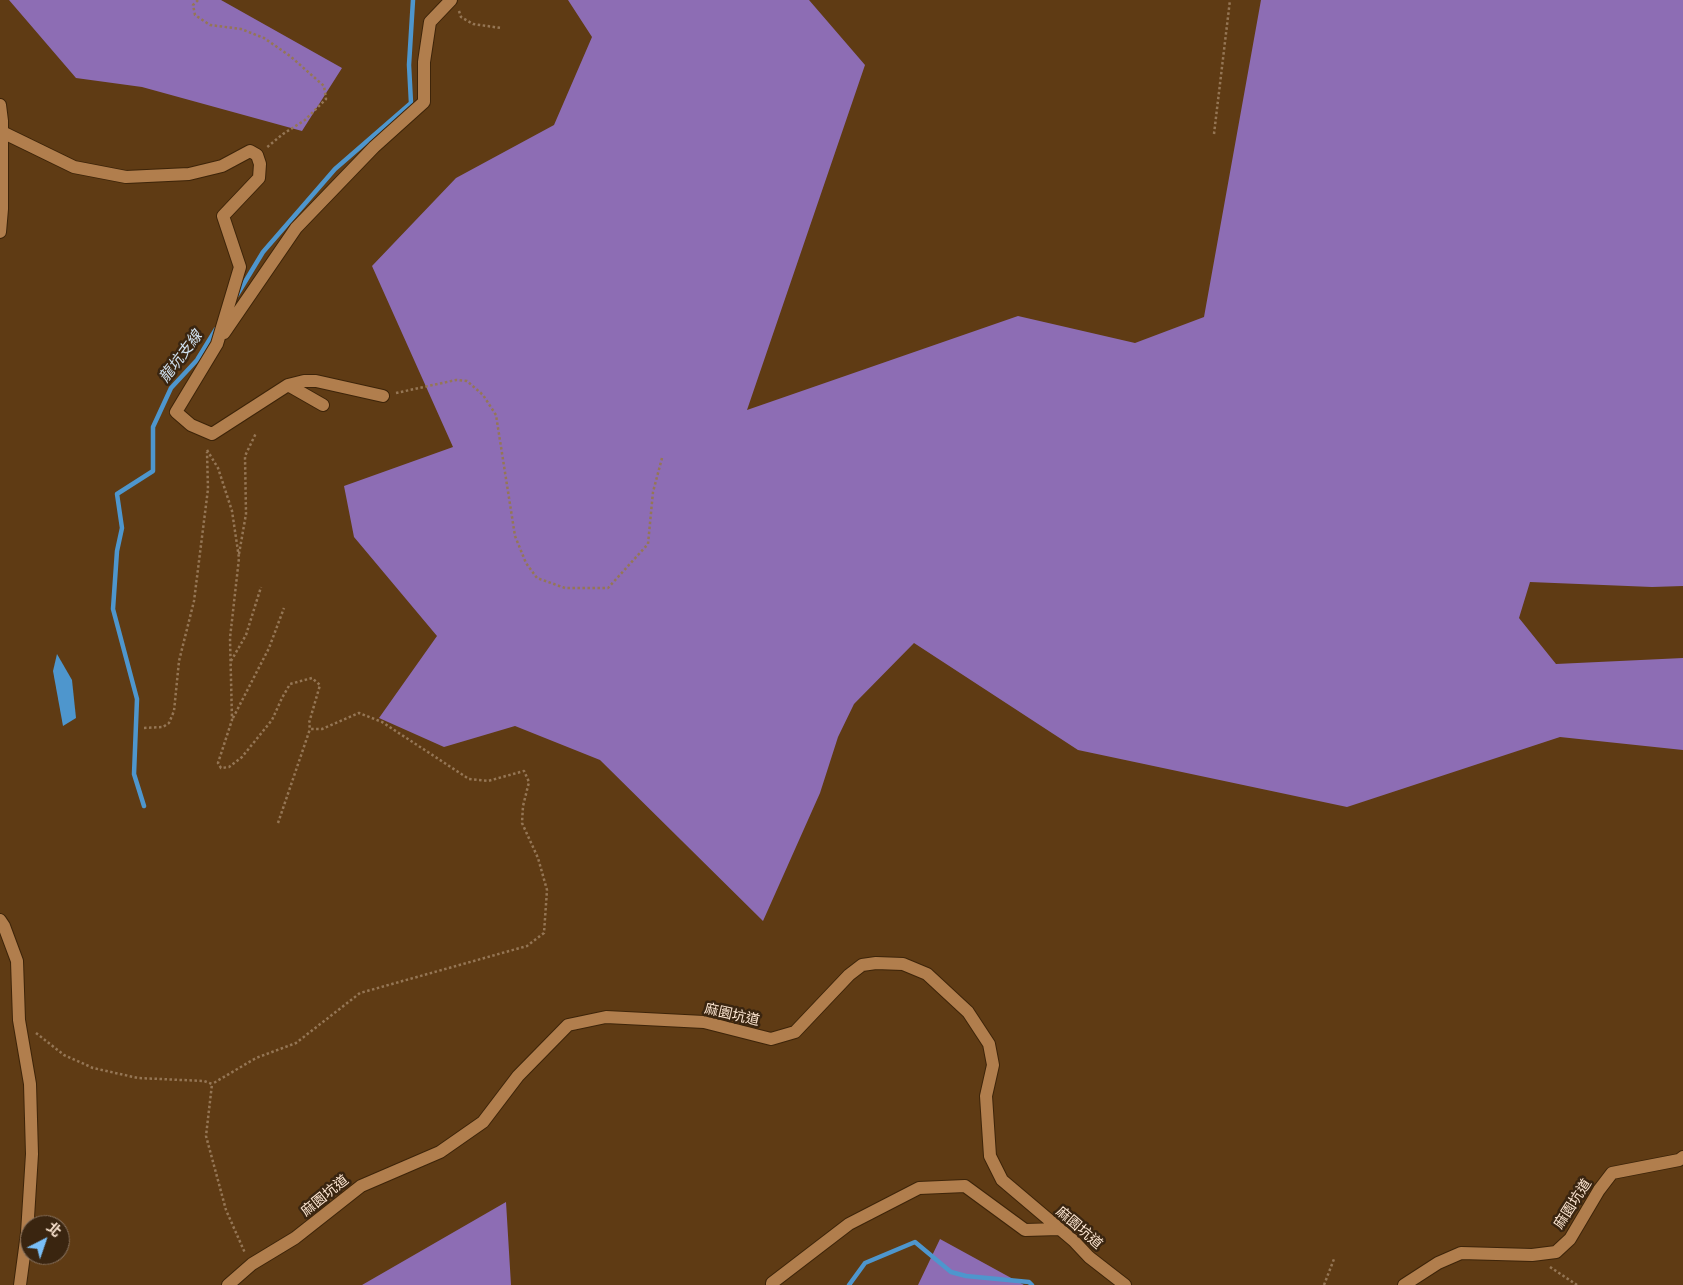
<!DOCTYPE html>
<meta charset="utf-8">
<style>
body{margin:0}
#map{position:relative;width:1683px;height:1285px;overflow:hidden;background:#5f3b14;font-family:"Noto Serif","Noto Sans TC",serif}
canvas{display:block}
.north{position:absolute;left:20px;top:1215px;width:50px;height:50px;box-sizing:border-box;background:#3a2510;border:1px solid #88725e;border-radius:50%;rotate:41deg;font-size:14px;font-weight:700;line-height:20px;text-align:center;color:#fde6d2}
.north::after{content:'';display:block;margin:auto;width:18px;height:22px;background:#79bff8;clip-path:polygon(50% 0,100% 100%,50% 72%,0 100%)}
</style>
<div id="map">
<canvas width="1683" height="1285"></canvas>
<div class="north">北</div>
</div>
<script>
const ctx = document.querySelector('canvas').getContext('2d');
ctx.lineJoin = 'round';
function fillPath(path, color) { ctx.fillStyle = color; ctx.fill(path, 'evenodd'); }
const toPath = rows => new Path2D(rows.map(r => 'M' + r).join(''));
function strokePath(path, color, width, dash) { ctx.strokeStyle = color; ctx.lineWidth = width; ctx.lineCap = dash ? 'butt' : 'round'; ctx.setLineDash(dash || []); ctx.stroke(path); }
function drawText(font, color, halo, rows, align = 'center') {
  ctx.font = font + ' "Noto Serif","Noto Sans TC",serif'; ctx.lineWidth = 5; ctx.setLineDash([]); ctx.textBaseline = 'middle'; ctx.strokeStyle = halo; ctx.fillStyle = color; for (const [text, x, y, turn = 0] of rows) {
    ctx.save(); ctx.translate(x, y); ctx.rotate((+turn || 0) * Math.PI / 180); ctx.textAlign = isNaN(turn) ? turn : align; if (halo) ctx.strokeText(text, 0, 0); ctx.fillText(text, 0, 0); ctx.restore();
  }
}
fillPath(toPath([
 [9,0,221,0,342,68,302,131,142,87,76,78],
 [568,0,809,0,865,65,747,410,1018,316,1135,343,1204,317,1261,0,1683,0,1683,586,1652,587,1530,582,1519,618,1556,664,1683,658,1683,750,1560,737,1347,807,1078,750,914,643,854,704,838,737,820,793,763,921,600,760,515,726,444,747,379,718,437,636,354,537,344,486,453,447,372,266,456,178,554,125,592,37],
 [506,1202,511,1285,362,1285],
 [940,1239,1024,1285,918,1285]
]), '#8d6db4');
fillPath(toPath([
 [57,654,72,680,76,718,63,726,53,671]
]), '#4e96cd');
strokePath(toPath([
 [237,295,263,252,335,169,411,103,409,65,413,0],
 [144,806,134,774,137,699,113,609,117,551,122,528,117,494,153,471,153,427,171,388,197,360,216,329],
 [849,1285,865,1263,915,1242,951,1272,966,1276,1029,1282,1032,1285]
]), '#4e96cd', 4.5);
const minor = toPath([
 [0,105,2,121,2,209,0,232],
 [2,132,74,167,126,177,189,174,222,166,250,151,257,155,260,164,259,178,223,216,240,267,217,344,176,412,191,425,212,434,288,385,323,405],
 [224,333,296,228,374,147,424,102,424,62,430,22,451,0],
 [288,385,304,381,316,381,383,396],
 [0,920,4,926,17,961,19,1020,30,1084,32,1154,27,1233,20,1285],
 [228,1285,252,1264,295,1238,361,1186,440,1152,483,1122,518,1076,568,1025,606,1017,704,1022,771,1039,795,1032,849,975,862,965,876,963,903,964,927,974,968,1012,989,1044,993,1065,986,1096,990,1156,1002,1180,1074,1241,1089,1257,1125,1285],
 [772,1285,772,1283,849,1224,919,1188,965,1186,1025,1230,1059,1229],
 [1404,1285,1438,1263,1461,1253,1532,1255,1556,1252,1570,1239,1599,1190,1612,1173,1679,1160,1683,1157]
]);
strokePath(minor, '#3d2409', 14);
strokePath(toPath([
 [198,0,193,5,195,15,210,25,241,29,264,38,290,56,324,86,326,99,305,120,283,134,266,148],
 [459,11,461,17,473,24,501,28],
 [1214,134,1230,0],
 [396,393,456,380,467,381,483,395,496,415,515,536,526,563,537,578,565,588,608,588,648,544,653,492,662,458],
 [207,450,218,468,232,511,239,558,230,638,232,720,218,763,221,768,229,767,242,757,272,720,282,698,290,684,312,678,320,685,309,723,310,729,322,729,359,713,382,722,469,779,488,781,524,771,529,782,523,806,522,823,538,858,547,890,544,933,527,946,360,993,296,1043,256,1058,212,1084],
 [239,554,246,514,245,456,256,433],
 [231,661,246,635,261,587],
 [233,718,269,648,284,608],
 [144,728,163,727,169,723,174,711,179,661,194,601,208,489,207,452],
 [278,823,310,729],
 [36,1033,64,1055,93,1068,138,1078,204,1081,212,1084,206,1136,226,1210,245,1253],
 [1550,1267,1577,1285],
 [1324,1285,1334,1259]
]), '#957655', 2.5, [2.5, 2.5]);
strokePath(minor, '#b17e4d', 12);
drawText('14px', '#fde6d2', '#3a2510', [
 ["麻園坑道",732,1015,13],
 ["麻園坑道",325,1196,-39],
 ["麻園坑道",1573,1204,-57],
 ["麻園坑道",1079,1228,41]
]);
drawText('italic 15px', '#d0e2f1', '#3a2510', [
 ["龍坑支線",181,357,-53]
]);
</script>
